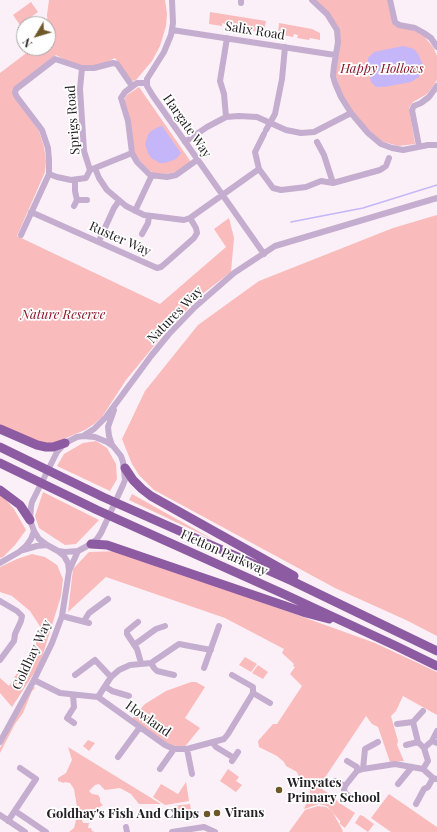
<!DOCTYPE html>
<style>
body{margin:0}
#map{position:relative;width:437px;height:832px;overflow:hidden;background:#fbf0f7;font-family:"Playfair Display",serif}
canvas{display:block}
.north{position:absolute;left:16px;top:16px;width:40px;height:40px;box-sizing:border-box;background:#fff;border:1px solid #a7a6a7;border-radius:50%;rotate:232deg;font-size:11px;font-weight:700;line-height:16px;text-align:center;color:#242023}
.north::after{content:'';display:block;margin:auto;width:14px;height:18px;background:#6f5828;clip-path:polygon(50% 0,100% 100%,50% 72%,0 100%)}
</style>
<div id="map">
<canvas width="437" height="832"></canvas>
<div class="north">N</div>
</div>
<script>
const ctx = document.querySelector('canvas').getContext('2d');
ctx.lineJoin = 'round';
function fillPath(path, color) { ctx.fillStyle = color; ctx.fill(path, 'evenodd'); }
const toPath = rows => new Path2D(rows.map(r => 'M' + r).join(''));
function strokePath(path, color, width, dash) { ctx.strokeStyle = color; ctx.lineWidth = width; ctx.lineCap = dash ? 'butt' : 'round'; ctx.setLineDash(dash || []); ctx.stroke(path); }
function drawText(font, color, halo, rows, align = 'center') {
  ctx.font = font + ' "Playfair Display",serif'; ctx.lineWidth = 3.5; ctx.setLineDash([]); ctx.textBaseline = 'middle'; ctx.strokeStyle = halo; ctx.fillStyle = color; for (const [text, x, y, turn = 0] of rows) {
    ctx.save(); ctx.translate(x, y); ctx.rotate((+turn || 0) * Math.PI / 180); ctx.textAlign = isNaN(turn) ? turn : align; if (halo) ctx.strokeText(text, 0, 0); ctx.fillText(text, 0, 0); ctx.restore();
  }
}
fillPath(toPath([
 [49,0,165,0,167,14,166,26,160,46,152,61,136,80,133,81,129,79,115,58,101,65,84,66,65,60,56,55,30,75,14,97,39,131,44,147,46,161,45,172,17,236,160,304,226,247,214,229,229,218,234,238,231,272,201,295,163,335,126,380,102,417,94,424,85,430,54,443,43,444,0,426,0,73,33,48,48,48,48,37,51,34,48,26,47,15],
 [316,0,387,0,392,19,423,35,433,47,437,56,437,80,434,85,427,94,413,102,409,108,415,144,398,146,381,141,364,126,342,97,335,72,340,37],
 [31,2,38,12,20,25,13,15],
 [210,12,266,21,264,30,262,29,262,32,253,31,253,28,249,27,248,30,239,29,240,26,237,25,236,28,227,26,227,24,225,24,222,23,222,26,209,24],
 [279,23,312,29,320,33,320,40,310,38,309,40,297,38,298,35,294,34,293,37,278,34],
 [139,87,191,162,179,171,166,174,154,173,150,171,135,156,124,100,127,95],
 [437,215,437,636,406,620,335,588,154,490,139,475,132,464,122,439,145,391,198,325,259,281,393,228],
 [96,441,107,448,116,464,117,479,110,491,57,466,64,454,83,443],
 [43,492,99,520,76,544,65,545,39,528,35,516],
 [0,493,14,509,26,530,15,545,3,557,0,558],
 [132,494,214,540,129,500],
 [120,551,375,643,437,672,437,715,403,696,396,711,391,716,398,741,397,745,404,761,390,762,378,727,372,724,366,716,326,776,322,789,335,798,338,802,355,813,345,828,340,824,340,821,327,806,319,804,304,809,310,794,310,787,302,784,297,772,286,766,284,762,277,756,259,747,258,741,273,724,277,724,302,686,290,674,295,667,293,666,294,664,282,653,284,649,225,618,106,577,68,612,73,569,89,552],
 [32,554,45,557,57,565,63,579,61,596,40,664,12,707,0,693,0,678,9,686,43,631,30,611,12,596,0,592,0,567,17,559],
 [245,657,257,664,251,672,239,665],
 [258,665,268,672,263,679,252,673],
 [191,682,196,682,205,687,185,718,200,728,183,749,175,749,131,720,145,704,166,691],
 [35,687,35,688,32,691,23,713,15,724,0,753,0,748,32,688],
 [88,740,95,743,89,751,83,746],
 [68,747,161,804,139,804,131,794,120,788,105,790,99,784,95,785,89,791,92,794,98,795,100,798,100,802,103,805,97,809,84,815,82,820,83,823,89,823,88,828,91,828,92,831,95,832,69,832,74,828,78,813,74,789,70,783,65,782,64,783,58,781,58,778,66,773,72,760],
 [228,769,239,777,236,781,242,785,236,792,220,781],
 [186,782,189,801,165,805,153,797,161,784,178,794],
 [389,794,437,827,437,832,391,832,371,818],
 [190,804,191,810,175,812,174,806],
 [318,806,326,807,332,811,343,831,342,832,289,832,305,810],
 [360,815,363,816,374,824,368,832,355,823]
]), '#f9bbbb');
fillPath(toPath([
 [403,46,414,49,418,54,422,63,422,70,419,77,411,82,384,87,376,87,371,82,368,64,368,58,374,52],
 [162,126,181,153,176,159,165,163,160,163,151,158,148,153,145,144,148,135,150,132,158,127]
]), '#c4b6f9');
strokePath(toPath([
 [291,222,363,208,437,185]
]), '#c4b6f9', 1.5);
strokePath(toPath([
 [172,0,173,23,171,35,164,52,147,79,147,86,153,96,264,254],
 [241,0,241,3],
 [312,0,327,14,337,30,338,42,334,66,333,76,335,83,341,97,351,113,368,133,381,144,392,148,403,150,428,145,437,145],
 [390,0,395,22,399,25,415,28,424,33,431,38,437,47],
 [172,30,335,55],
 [82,68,80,89,84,151,90,170],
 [146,83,137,83,125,92,121,98,128,121,132,153,137,162,150,175,167,177,176,175,197,160],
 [226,117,224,94,220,81,227,38],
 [266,130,275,114,282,79,285,47],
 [185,142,207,127,226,117,239,116,257,117,286,130,301,133,314,132,351,113],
 [317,142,324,155,333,183],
 [419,146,412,110,414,106,421,103,429,97,437,86],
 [95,168,99,178,107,190,126,206,144,215,184,220,190,218,259,169,255,152,264,134],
 [259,169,273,188,281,190,306,187,321,181,333,183,380,170,386,166,389,158],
 [49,174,57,177,71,180,86,178,90,170,132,153],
 [75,180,75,191,77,200],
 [74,206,77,200,87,200],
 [135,211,152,175],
 [31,212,157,268,161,267,168,261,194,238,197,233,196,228,190,218],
 [142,234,148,223,149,216],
 [21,235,49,174,49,160,48,148,42,130,17,97,15,93,16,89,55,59,82,68,94,68,113,63,117,64,132,86],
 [99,241,114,208,119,201],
 [83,436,94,429,106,417,151,356,169,334,195,307,234,273,275,246,437,198],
 [83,436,95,437,107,442,113,446,121,456,123,462,125,480,123,485,101,533,97,539,91,544,78,551,65,552,58,551,47,545,39,539,34,531,30,520,31,507,32,502,57,452,65,443,77,437,83,436],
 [112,445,109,436,108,427,114,410],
 [23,550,37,546,47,545],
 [59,552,64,556,68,563,69,571],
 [0,563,19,552,26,546,31,539,34,531],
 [0,601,17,611,22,616,21,621,15,634,14,641,0,660],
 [62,616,89,623],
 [84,621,89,613,108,599],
 [138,622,127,631,127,634,137,649,141,663],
 [134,645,156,629,165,626],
 [151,663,154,668,157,671,174,675],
 [204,668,219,626],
 [75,675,95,660,111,677],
 [232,675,253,687,253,693,270,703],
 [34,680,60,693,98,697,165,745,174,749,187,749,224,739,228,734,253,693],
 [106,687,112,691,129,696],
 [73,695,74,707,67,718,74,723],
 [98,697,111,677,119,670,130,665,151,663,179,644,211,650],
 [413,722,423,711],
 [397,724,413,722,418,742,424,748],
 [432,741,437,731],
 [0,742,34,680,52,643,62,616,69,571,78,551],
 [213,743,216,747,234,758],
 [406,745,418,742],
 [187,749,192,774],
 [118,757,140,727],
 [232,761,238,752],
 [347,761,357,767,357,771],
 [160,769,174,749],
 [363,769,365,749,378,742],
 [423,769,428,761,424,748,432,741,437,743],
 [335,781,345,786],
 [398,784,412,767],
 [355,800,346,794,344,790,345,786,357,771,363,769,395,764,423,769,433,778,437,779],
 [416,804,424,789,428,787,433,778],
 [18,813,46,832],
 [0,815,25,832],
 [8,821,36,779,20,768],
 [126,827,127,832],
 [172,832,204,827,215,832]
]), '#c4adcf', 6);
strokePath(toPath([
 [0,429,37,445,46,447,53,447,65,443],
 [0,447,103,497,292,581,437,651],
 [0,463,97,510,286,595,396,646,437,666],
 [125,468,133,480,142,489,151,496,294,576],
 [0,490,20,505,30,520],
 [91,544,107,545,306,613,329,619]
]), '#8c5ba1', 9);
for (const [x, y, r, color] of [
 [279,790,4,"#6f5828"],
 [217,813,4,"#6f5828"],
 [207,814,4,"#6f5828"]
]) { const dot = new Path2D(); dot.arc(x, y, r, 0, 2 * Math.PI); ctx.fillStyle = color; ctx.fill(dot); strokePath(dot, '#fff', 1.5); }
drawText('13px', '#242023', '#fff', [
 ["Salix Road",255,31,9],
 ["Sprigs Road",73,120,-94],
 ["Hargate Way",187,126,55],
 ["Ruster Way",120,239,24],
 ["Natures Way",175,315,-46],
 ["Fletton Parkway",224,553,24],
 ["Goldhay Way",32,655,-65],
 ["Howland",148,719,35]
]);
drawText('italic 13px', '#891628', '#fff', [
 ["Happy Hollows",382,69],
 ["Nature Reserve",63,315]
]);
drawText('bold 13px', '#242023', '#fff', [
 ["Winyates",287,783],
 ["Primary School",287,798],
 ["Virans",225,813],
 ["Goldhay's Fish And Chips",199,814,"right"]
], 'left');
</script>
